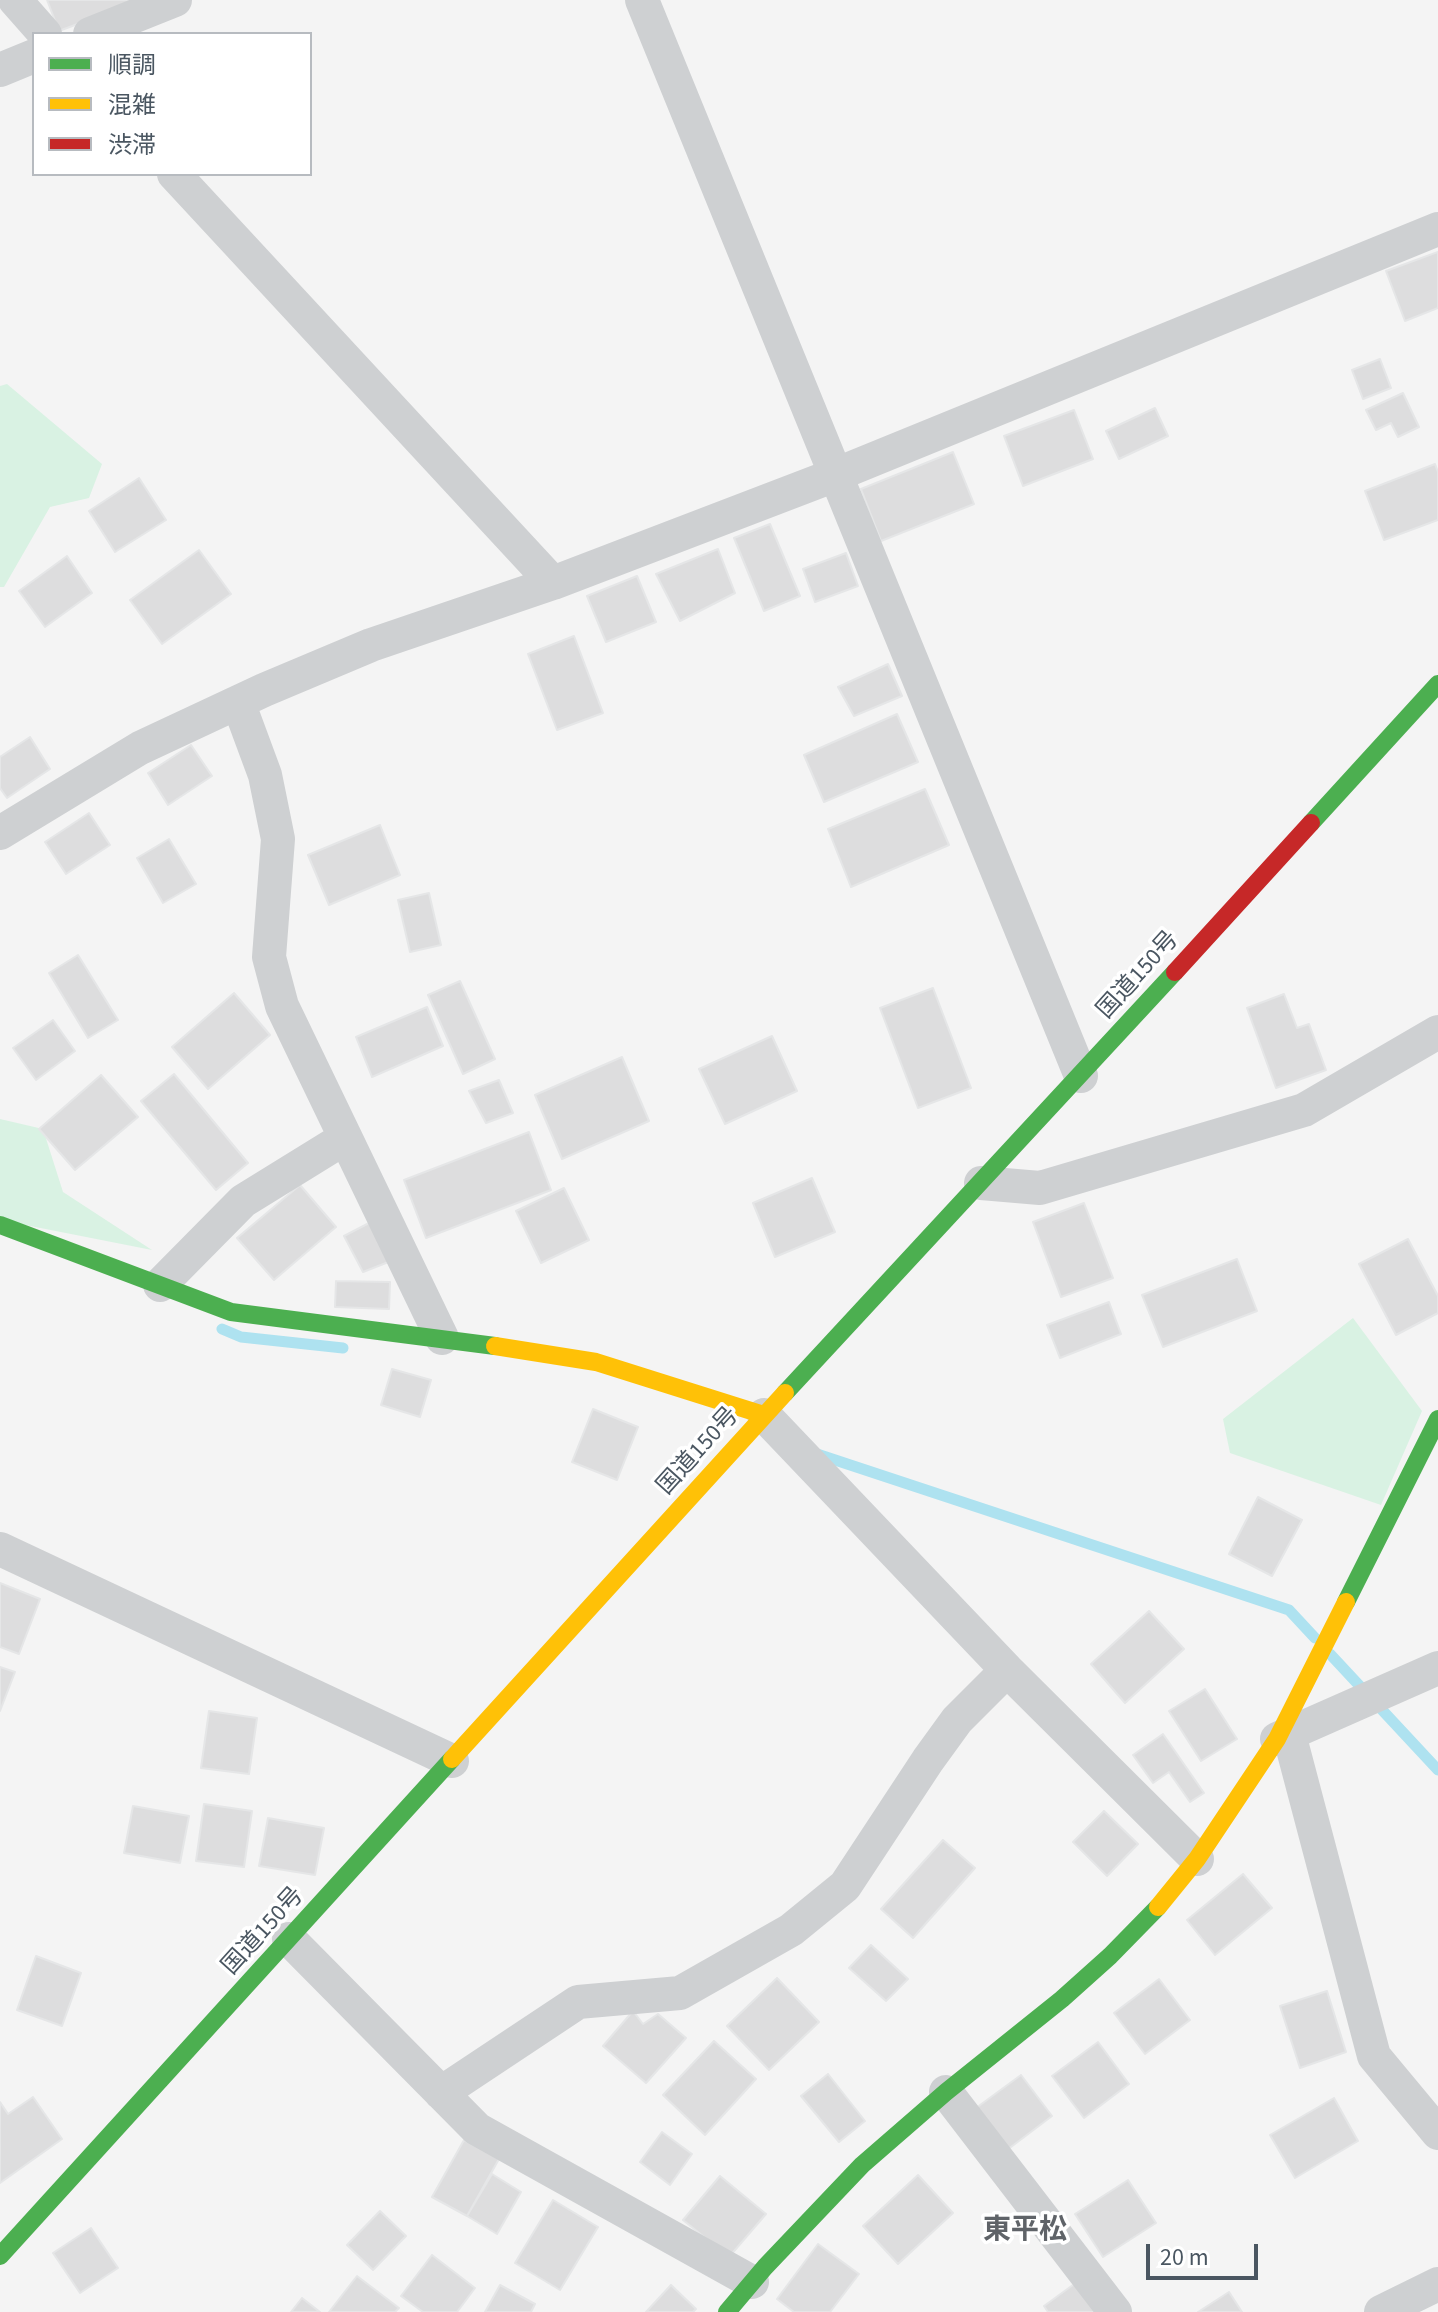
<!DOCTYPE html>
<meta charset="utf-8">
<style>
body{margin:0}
#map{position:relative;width:1438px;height:2312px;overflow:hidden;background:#f4f4f4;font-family:"Source Sans 3","Noto Sans JP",sans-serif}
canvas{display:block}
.legend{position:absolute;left:32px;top:32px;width:280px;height:144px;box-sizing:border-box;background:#fff;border:2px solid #b7bbc0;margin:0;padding:10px 14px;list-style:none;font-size:24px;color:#4a5661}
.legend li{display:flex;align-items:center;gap:16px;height:40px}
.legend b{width:40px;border:2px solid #b7bbc0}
.scale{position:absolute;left:1146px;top:2244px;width:112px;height:36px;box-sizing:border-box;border:4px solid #4a5661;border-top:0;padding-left:10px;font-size:24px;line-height:28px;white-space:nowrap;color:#4a5661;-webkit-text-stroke:6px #fff;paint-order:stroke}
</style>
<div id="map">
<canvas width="1438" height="2312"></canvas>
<ul class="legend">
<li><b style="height:10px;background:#4caf50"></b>順調</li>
<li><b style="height:10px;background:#ffc107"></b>混雑</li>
<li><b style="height:10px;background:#c62828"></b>渋滞</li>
</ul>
<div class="scale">20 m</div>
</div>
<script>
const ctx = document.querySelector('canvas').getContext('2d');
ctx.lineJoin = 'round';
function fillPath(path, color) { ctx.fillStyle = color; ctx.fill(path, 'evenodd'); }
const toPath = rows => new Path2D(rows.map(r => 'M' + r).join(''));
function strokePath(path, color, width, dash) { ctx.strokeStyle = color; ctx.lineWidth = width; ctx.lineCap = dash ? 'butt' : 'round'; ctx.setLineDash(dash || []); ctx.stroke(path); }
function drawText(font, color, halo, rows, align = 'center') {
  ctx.font = font + ' "Source Sans 3","Noto Sans JP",sans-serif'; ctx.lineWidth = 7; ctx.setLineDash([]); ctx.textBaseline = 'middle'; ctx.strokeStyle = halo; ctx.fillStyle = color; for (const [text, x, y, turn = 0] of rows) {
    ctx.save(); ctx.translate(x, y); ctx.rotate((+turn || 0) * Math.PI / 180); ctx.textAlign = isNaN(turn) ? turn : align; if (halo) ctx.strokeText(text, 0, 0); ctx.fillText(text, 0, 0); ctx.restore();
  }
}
fillPath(toPath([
 [7,384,102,464,89,498,50,507,4,587,0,587,0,386],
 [0,1119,43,1129,63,1192,152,1250,0,1220],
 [1353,1318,1422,1411,1381,1505,1230,1453,1223,1419]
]), '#d9f2e3');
strokePath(toPath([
 [222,1329,241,1337,343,1348],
 [814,1453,1289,1610,1315,1638],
 [1330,1654,1438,1770]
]), '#aee2f0', 11);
const building = toPath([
 [47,0,141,0,59,31,47,0],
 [1438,252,1438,308,1405,321,1386,271,1438,252],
 [1380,359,1391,388,1363,399,1352,370,1380,359],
 [1403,393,1419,427,1398,437,1391,423,1376,430,1366,410,1403,393],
 [1155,408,1168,436,1119,459,1106,431,1155,408],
 [1074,410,1093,459,1023,486,1004,436,1074,410],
 [953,452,974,504,881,541,861,489,953,452],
 [1435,464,1438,472,1438,520,1384,540,1365,491,1435,464],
 [139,478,166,520,115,552,89,511,139,478],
 [770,524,800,596,764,611,734,538,770,524],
 [718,549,735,593,680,621,656,574,718,549],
 [199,550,231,594,162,644,130,600,199,550],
 [846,553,858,586,815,602,803,569,846,553],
 [67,556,92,593,45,627,19,591,67,556],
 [637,576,656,622,606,642,587,596,637,576],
 [574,636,603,713,557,730,528,654,574,636],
 [888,664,902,696,854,716,838,687,888,664],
 [897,714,918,762,824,802,804,755,897,714],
 [30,737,50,769,7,798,0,788,0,757,30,737],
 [191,745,212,776,168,805,148,773,191,745],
 [925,789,949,845,851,887,828,829,925,789],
 [89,813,110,845,66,874,45,842,89,813],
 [380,825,400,875,329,905,308,855,380,825],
 [169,839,196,884,163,903,137,858,169,839],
 [429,893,441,945,410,952,398,900,429,893],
 [78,955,118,1020,88,1038,49,973,78,955],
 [460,981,495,1059,463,1074,428,995,460,981],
 [933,988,971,1088,918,1108,880,1008,933,988],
 [234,993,270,1035,208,1089,172,1047,234,993],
 [1284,994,1297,1028,1309,1024,1326,1070,1276,1088,1247,1008,1284,994],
 [427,1007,443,1046,372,1077,356,1037,427,1007],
 [53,1020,75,1051,36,1080,13,1048,53,1020],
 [772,1036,797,1091,725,1124,699,1069,772,1036],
 [622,1057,649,1121,562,1159,535,1095,622,1057],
 [174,1074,248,1163,216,1190,141,1101,174,1074],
 [101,1075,138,1117,75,1170,39,1129,101,1075],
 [499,1080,513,1113,486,1123,469,1091,499,1080],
 [529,1132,551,1190,426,1238,404,1180,529,1132],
 [812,1178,835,1232,775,1257,753,1203,812,1178],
 [300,1185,336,1227,274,1280,237,1238,300,1185],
 [564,1188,589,1240,541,1263,516,1211,564,1188],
 [1084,1203,1113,1278,1061,1297,1033,1222,1084,1203],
 [371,1222,391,1261,363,1272,344,1236,371,1222],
 [1408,1239,1438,1296,1438,1313,1396,1335,1359,1264,1408,1239],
 [1237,1259,1257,1311,1163,1347,1142,1295,1237,1259],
 [336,1281,390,1282,389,1309,335,1307,336,1281],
 [1109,1302,1121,1334,1060,1358,1047,1325,1109,1302],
 [392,1369,431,1380,420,1417,381,1405,392,1369],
 [593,1409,638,1427,617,1480,572,1462,593,1409],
 [1258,1497,1302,1520,1272,1576,1229,1554,1258,1497],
 [0,1583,40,1599,19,1654,0,1647,0,1583],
 [1149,1611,1184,1649,1125,1703,1091,1664,1149,1611],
 [0,1667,15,1672,0,1711,0,1667],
 [1205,1689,1237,1739,1201,1761,1169,1711,1205,1689],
 [209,1711,257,1718,249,1774,201,1768,209,1711],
 [1163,1734,1204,1793,1190,1802,1169,1772,1153,1783,1133,1755,1163,1734],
 [204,1804,252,1811,244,1867,196,1861,204,1804],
 [133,1806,189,1816,180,1863,124,1853,133,1806],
 [1104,1811,1138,1844,1107,1876,1073,1842,1104,1811],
 [268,1818,324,1828,315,1875,259,1866,268,1818],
 [943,1840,975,1868,913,1938,881,1909,943,1840],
 [1243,1874,1272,1908,1215,1955,1187,1920,1243,1874],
 [871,1945,908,1979,886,2001,849,1968,871,1945],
 [36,1956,81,1973,62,2026,17,2010,36,1956],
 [777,1978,819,2022,769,2070,727,2026,777,1978],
 [1159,1979,1190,2020,1145,2054,1114,2013,1159,1979],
 [1327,1991,1346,2052,1300,2068,1280,2006,1327,1991],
 [633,2011,643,2024,658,2014,686,2038,646,2083,603,2046,633,2011],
 [714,2041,756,2079,705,2135,663,2095,714,2041],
 [1098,2042,1129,2084,1084,2118,1052,2076,1098,2042],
 [828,2074,865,2121,839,2142,801,2096,828,2074],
 [1021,2075,1052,2116,1007,2150,976,2108,1021,2075],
 [33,2097,62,2139,0,2183,0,2102,8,2114,33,2097],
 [1334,2098,1358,2141,1295,2178,1270,2135,1334,2098],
 [662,2132,692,2154,670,2185,640,2162,662,2132],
 [464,2140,499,2159,467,2216,432,2197,464,2140],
 [492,2174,521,2192,497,2234,467,2216,492,2174],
 [918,2175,953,2213,898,2264,863,2226,918,2175],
 [720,2176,766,2214,729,2257,683,2220,720,2176],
 [1128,2180,1156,2223,1103,2257,1075,2214,1128,2180],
 [553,2200,598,2227,560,2290,515,2263,553,2200],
 [380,2211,406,2236,373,2270,347,2245,380,2211],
 [91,2228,118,2268,80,2293,53,2253,91,2228],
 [818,2244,859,2274,830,2312,794,2312,777,2299,818,2244],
 [432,2255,475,2288,457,2312,423,2312,401,2296,432,2255],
 [357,2276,399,2308,395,2312,329,2312,357,2276],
 [1077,2282,1099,2312,1048,2312,1044,2306,1077,2282],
 [500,2285,535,2304,531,2312,485,2312,500,2285],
 [671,2285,696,2309,693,2312,646,2312,671,2285],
 [1229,2292,1242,2312,1198,2312,1229,2292],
 [302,2298,320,2312,291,2312,302,2298]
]);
fillPath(building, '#ddddde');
strokePath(building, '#e5e6e7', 2);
strokePath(toPath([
 [15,0,45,34],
 [642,0,1081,1076],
 [90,34,175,0],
 [0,70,34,56],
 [174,174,553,583],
 [238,702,265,775,278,839,269,957,282,1006,442,1338],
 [0,833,140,748,264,690,371,645,553,583,835,475,1438,229],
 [981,1183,1040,1188,1304,1110,1438,1032],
 [160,1285,243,1201,345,1138],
 [764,1415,1007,1670,1197,1859],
 [0,1549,452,1761],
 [1289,1734,1374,2056,1438,2133],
 [1277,1739,1438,1668],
 [289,1939,477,2129,752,2282],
 [946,2092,1115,2312],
 [441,2093,578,2002,680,1993,791,1930,845,1886,928,1760,957,1720,1007,1670],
 [1381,2312,1438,2284]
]), '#ced0d2', 34);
strokePath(toPath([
 [1311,823,1438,684],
 [0,1225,231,1312,495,1346],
 [785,1393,1175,972],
 [1346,1602,1438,1419],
 [0,2256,452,1759],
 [727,2312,765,2267,862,2165,946,2092,1062,1999,1110,1956,1158,1907]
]), '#4caf50', 18);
strokePath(toPath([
 [495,1346,596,1362,764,1415],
 [452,1759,785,1393],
 [1158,1907,1197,1859,1277,1739,1346,1602]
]), '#ffc107', 18);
strokePath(toPath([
 [1175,972,1311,823]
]), '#c62828', 18);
drawText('24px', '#4a5661', '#fff', [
 ["国道150号",1139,976,-48],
 ["国道150号",699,1452,-48],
 ["国道150号",264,1932,-48]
]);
drawText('bold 28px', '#5f6368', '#fff', [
 ["東平松",1025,2232]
]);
</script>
